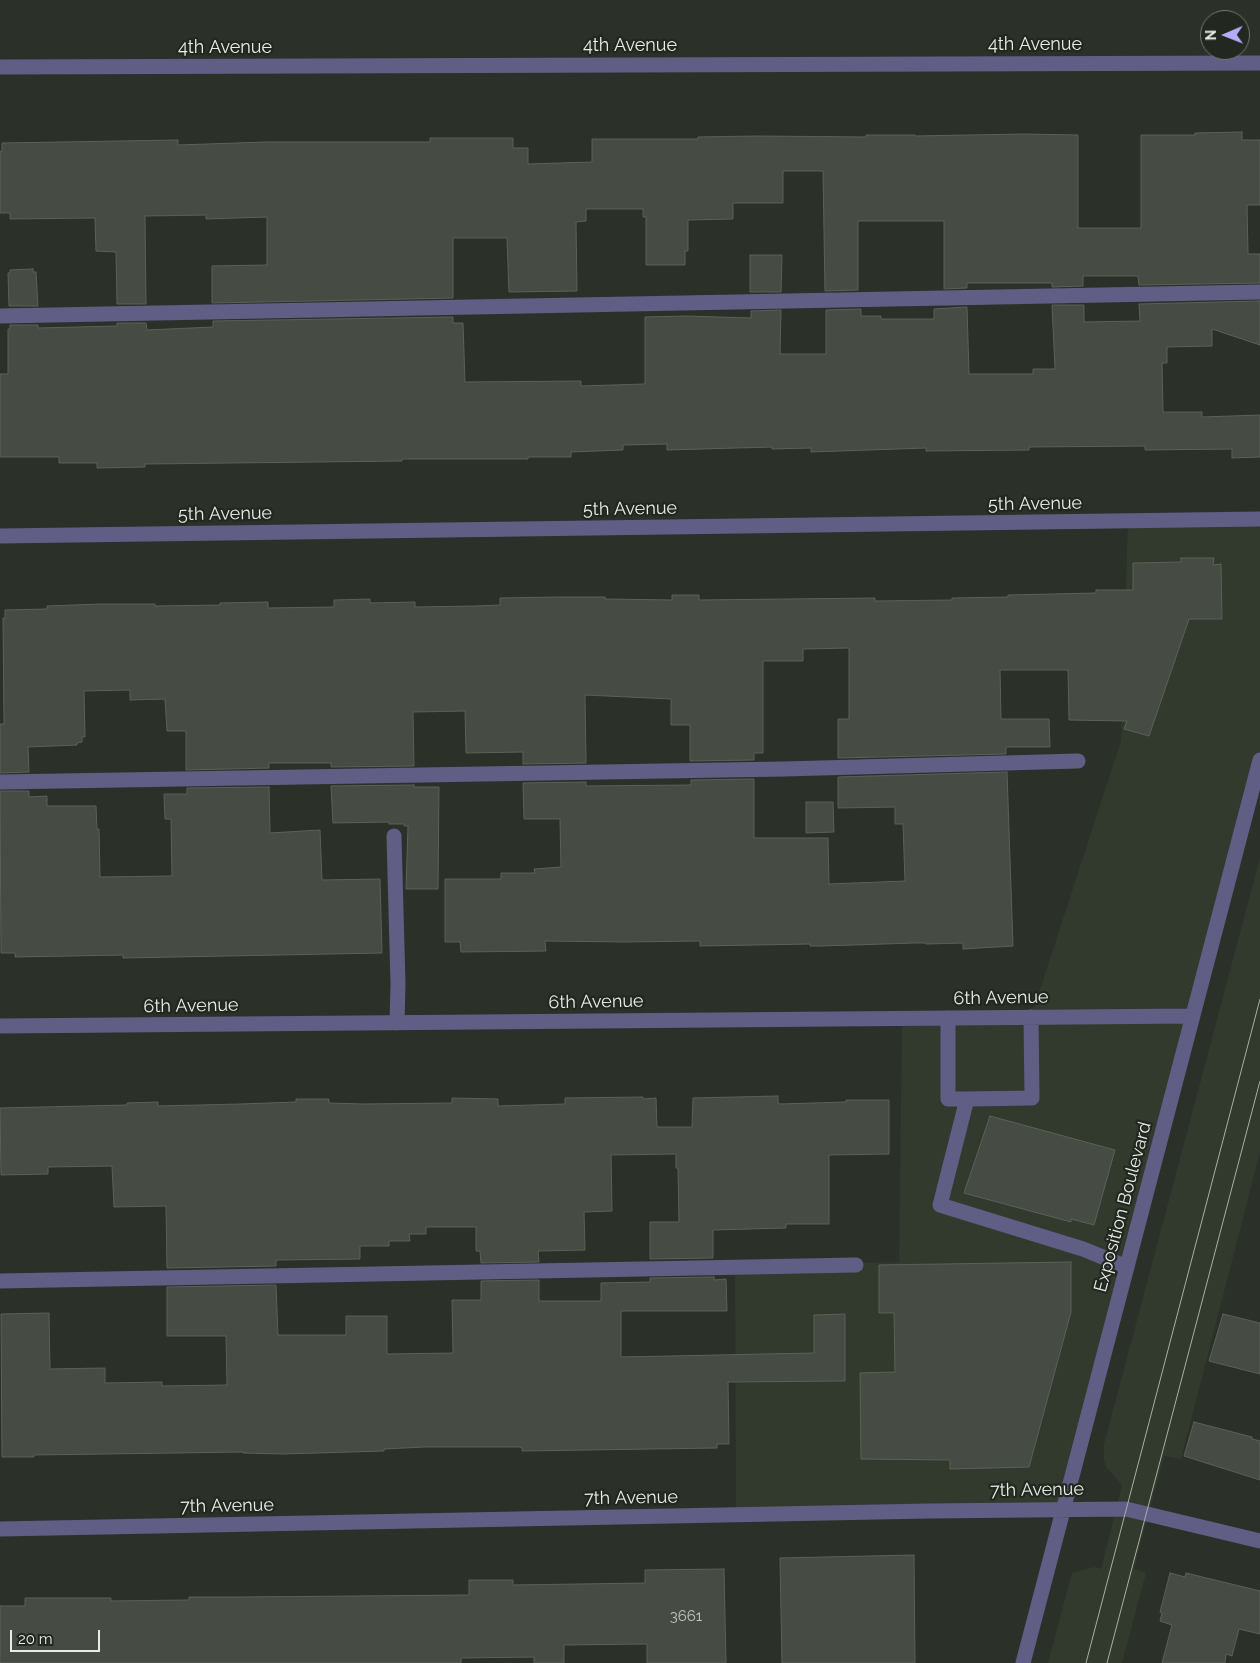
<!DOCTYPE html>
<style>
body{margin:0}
#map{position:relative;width:1260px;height:1663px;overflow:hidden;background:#2b3129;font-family:Raleway,sans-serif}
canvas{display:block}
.north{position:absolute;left:1200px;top:10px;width:50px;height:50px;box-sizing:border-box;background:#222720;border:1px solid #717670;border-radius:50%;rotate:269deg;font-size:14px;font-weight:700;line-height:20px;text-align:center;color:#e8ece7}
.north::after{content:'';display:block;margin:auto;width:18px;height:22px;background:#b3adf9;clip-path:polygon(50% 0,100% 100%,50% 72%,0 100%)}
.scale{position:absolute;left:10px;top:1630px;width:90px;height:22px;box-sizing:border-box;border:2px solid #e8ece7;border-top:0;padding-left:6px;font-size:15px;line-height:18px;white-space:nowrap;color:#e8ece7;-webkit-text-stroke:4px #222720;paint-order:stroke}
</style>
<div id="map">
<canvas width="1260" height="1663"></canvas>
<div class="north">N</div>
<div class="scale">20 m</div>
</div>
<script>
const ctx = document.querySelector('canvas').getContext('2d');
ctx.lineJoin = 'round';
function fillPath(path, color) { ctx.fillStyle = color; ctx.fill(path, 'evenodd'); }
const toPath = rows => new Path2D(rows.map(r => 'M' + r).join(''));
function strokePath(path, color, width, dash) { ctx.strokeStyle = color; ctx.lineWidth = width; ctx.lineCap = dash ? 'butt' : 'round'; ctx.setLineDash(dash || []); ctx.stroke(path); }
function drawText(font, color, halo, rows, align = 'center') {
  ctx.font = font + ' Raleway,sans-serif'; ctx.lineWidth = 4.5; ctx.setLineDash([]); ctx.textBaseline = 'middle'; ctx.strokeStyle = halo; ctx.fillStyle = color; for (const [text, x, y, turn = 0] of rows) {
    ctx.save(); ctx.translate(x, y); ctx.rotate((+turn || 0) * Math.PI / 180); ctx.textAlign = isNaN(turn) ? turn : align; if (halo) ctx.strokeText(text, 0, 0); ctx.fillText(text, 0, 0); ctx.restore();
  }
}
fillPath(toPath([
 [1260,519,1260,760,1063,1508,736,1514,735,1266,899,1262,902,1018,1031,1017,1121,741,1128,521],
 [1260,858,1260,1152,1181,1459,1164,1456,1134,1569,1146,1573,1122,1663,1048,1663,1072,1573,1095,1567,1101,1569,1122,1485,1106,1467,1104,1460,1104,1444]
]), '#313a2d');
const building = toPath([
 [1242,132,1242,140,1260,140,1260,205,1247,205,1248,254,1260,254,1260,283,1139,285,1138,276,1083,276,1083,286,1052,287,1052,283,967,283,967,288,944,289,944,221,858,221,858,290,825,291,823,171,783,171,783,203,733,203,733,219,688,220,688,251,685,251,685,265,646,265,646,217,643,217,643,209,586,209,586,221,576,222,577,291,509,292,507,238,453,238,453,298,212,303,212,266,267,265,267,217,206,219,206,215,145,216,146,304,117,304,116,252,96,251,95,218,10,219,10,213,0,213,0,151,2,152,2,143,178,140,178,145,265,142,430,142,430,138,513,138,513,148,528,148,528,164,592,162,592,139,698,139,698,137,757,136,866,137,866,135,915,135,915,136,1024,134,1078,135,1078,228,1141,228,1141,135,1195,135,1195,133,1242,132],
 [750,255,782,255,781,292,750,292,750,255],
 [33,269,33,272,36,272,38,306,9,306,8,273,10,273,10,270,33,269],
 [1260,301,1260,345,1212,329,1212,346,1167,347,1167,363,1162,363,1163,412,1202,412,1202,417,1260,415,1260,457,1232,458,1232,449,1145,450,1145,446,1029,447,1029,450,926,451,926,448,811,452,811,448,772,449,772,447,667,450,667,444,623,445,623,450,571,452,571,457,528,457,528,459,402,459,402,461,145,464,145,467,97,468,97,463,59,463,59,457,0,457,0,374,8,374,8,329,10,329,10,325,38,325,38,328,117,326,117,323,146,323,147,330,213,327,213,321,453,317,453,323,463,323,465,382,581,381,581,386,645,384,645,317,686,316,751,318,751,311,781,310,780,354,826,354,826,310,861,309,861,316,881,316,881,319,934,319,934,309,967,307,969,374,1033,374,1033,369,1055,369,1052,305,1084,305,1084,322,1140,321,1139,304,1260,301],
 [1181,558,1214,558,1213,565,1221,564,1222,619,1189,619,1149,736,1124,729,1127,721,1069,720,1068,670,1000,670,1001,719,1049,719,1050,747,1006,747,1006,754,838,758,838,719,849,719,849,648,803,649,803,661,763,661,763,753,754,753,754,760,690,761,690,725,671,725,671,699,585,695,586,763,523,764,523,752,466,753,465,711,413,712,414,766,331,767,331,763,269,763,269,768,186,770,186,731,167,731,165,699,130,700,130,690,84,691,85,737,82,737,82,742,77,743,77,745,28,747,29,772,0,773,0,724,4,724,3,618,5,618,5,610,47,609,47,606,100,604,155,604,155,606,220,605,220,603,268,602,268,608,334,607,334,600,370,599,370,603,415,602,415,607,475,606,500,605,500,598,557,597,605,597,605,599,672,600,672,595,699,595,699,600,875,598,875,601,952,600,952,598,1008,597,1008,595,1096,593,1096,590,1133,590,1133,563,1181,562,1181,558],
 [1007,772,1013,946,963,949,963,943,926,944,926,943,915,943,821,946,810,946,810,944,700,946,700,941,625,942,545,941,546,951,461,952,460,942,445,942,445,879,501,879,501,873,535,873,534,869,561,867,560,819,524,819,523,783,586,782,586,786,691,785,691,780,754,779,754,838,828,838,829,884,905,881,903,824,895,824,895,807,838,808,838,777,1007,772],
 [414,785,414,787,439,787,438,889,406,889,408,826,404,826,404,824,389,824,389,822,333,823,331,786,414,785],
 [269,787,270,833,320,830,322,880,380,879,382,953,123,958,123,955,15,957,15,953,1,953,0,791,29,791,29,797,47,796,47,806,96,806,97,829,99,829,100,877,172,876,171,819,165,819,164,794,187,794,187,788,269,787],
 [806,802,833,802,834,832,806,833,806,802],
 [778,1096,778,1103,780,1104,846,1102,846,1100,889,1100,889,1154,829,1155,829,1224,786,1224,786,1228,713,1230,713,1258,650,1259,650,1222,679,1222,678,1168,676,1168,676,1154,611,1155,612,1211,584,1212,585,1250,538,1251,539,1262,481,1263,480,1251,476,1251,476,1227,426,1227,426,1234,409,1234,410,1241,389,1241,389,1246,360,1246,360,1259,277,1260,276,1260,276,1266,167,1268,166,1206,114,1207,112,1166,48,1167,48,1174,1,1175,0,1108,127,1105,127,1103,158,1102,158,1106,240,1104,296,1102,296,1099,329,1099,329,1103,363,1104,452,1103,452,1098,498,1099,498,1106,565,1104,565,1098,643,1097,643,1099,656,1098,657,1127,692,1127,693,1098,778,1096],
 [990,1116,1115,1150,1094,1225,1071,1219,1071,1222,964,1193,990,1116],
 [1071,1262,1071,1312,1029,1467,950,1469,950,1460,861,1459,860,1373,895,1372,894,1313,879,1313,879,1265,1071,1262],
 [714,1277,714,1280,726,1279,727,1311,621,1311,621,1357,814,1353,814,1315,845,1314,845,1381,728,1382,729,1444,717,1444,717,1448,522,1451,522,1448,520,1447,424,1447,384,1449,384,1451,283,1454,243,1453,243,1452,34,1455,34,1457,2,1457,1,1314,49,1313,50,1369,105,1368,105,1383,162,1382,162,1386,227,1385,226,1336,167,1336,167,1287,276,1285,278,1335,346,1335,346,1316,387,1316,387,1354,453,1353,452,1300,481,1300,481,1281,539,1280,539,1301,601,1301,601,1283,650,1282,650,1278,714,1277],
 [1223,1314,1260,1323,1260,1374,1209,1361,1223,1314],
 [1194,1422,1252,1437,1252,1439,1260,1441,1260,1480,1184,1456,1194,1422],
 [914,1555,915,1663,782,1663,780,1558,914,1555],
 [724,1569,726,1663,647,1663,647,1644,564,1645,564,1663,534,1663,534,1657,461,1658,461,1663,0,1663,0,1606,25,1606,25,1598,111,1598,111,1601,189,1600,189,1597,241,1597,469,1595,469,1580,513,1580,513,1585,645,1583,645,1570,724,1569],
 [1170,1573,1185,1577,1186,1573,1260,1591,1260,1634,1239,1629,1232,1656,1226,1654,1225,1663,1162,1663,1172,1625,1160,1621,1162,1613,1160,1612,1170,1573]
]);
fillPath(building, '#464b43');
strokePath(building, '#5b6159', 1);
strokePath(toPath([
 [0,67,1260,63],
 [0,316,1260,292],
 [0,536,1260,519],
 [0,782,784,769,1078,761],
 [394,836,398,984,397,1023],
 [948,1018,948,1099,967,1099,940,1205,1083,1249,1127,1267],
 [0,1026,1193,1016],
 [967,1099,1032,1098,1031,1017],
 [0,1281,856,1265],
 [0,1529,929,1511,1126,1509,1260,1541],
 [1023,1663,1260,760]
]), '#615e86', 15);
strokePath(toPath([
 [1086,1663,1260,999],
 [1107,1663,1260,1081]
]), '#aaafa9', 1);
drawText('15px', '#c0c4be', null, [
 ["3661",686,1616]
]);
drawText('18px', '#e8ece7', '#222720', [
 ["4th Avenue",1035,45],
 ["4th Avenue",630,46],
 ["4th Avenue",225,48],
 ["5th Avenue",1035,504,-1],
 ["5th Avenue",630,509,-1],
 ["5th Avenue",225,514,-1],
 ["6th Avenue",1001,998,-1],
 ["6th Avenue",596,1002,-1],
 ["6th Avenue",191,1006,-1],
 ["Exposition Boulevard",1123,1207,-75],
 ["7th Avenue",1037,1490,-1],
 ["7th Avenue",631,1498,-1],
 ["7th Avenue",227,1506,-1]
]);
</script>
